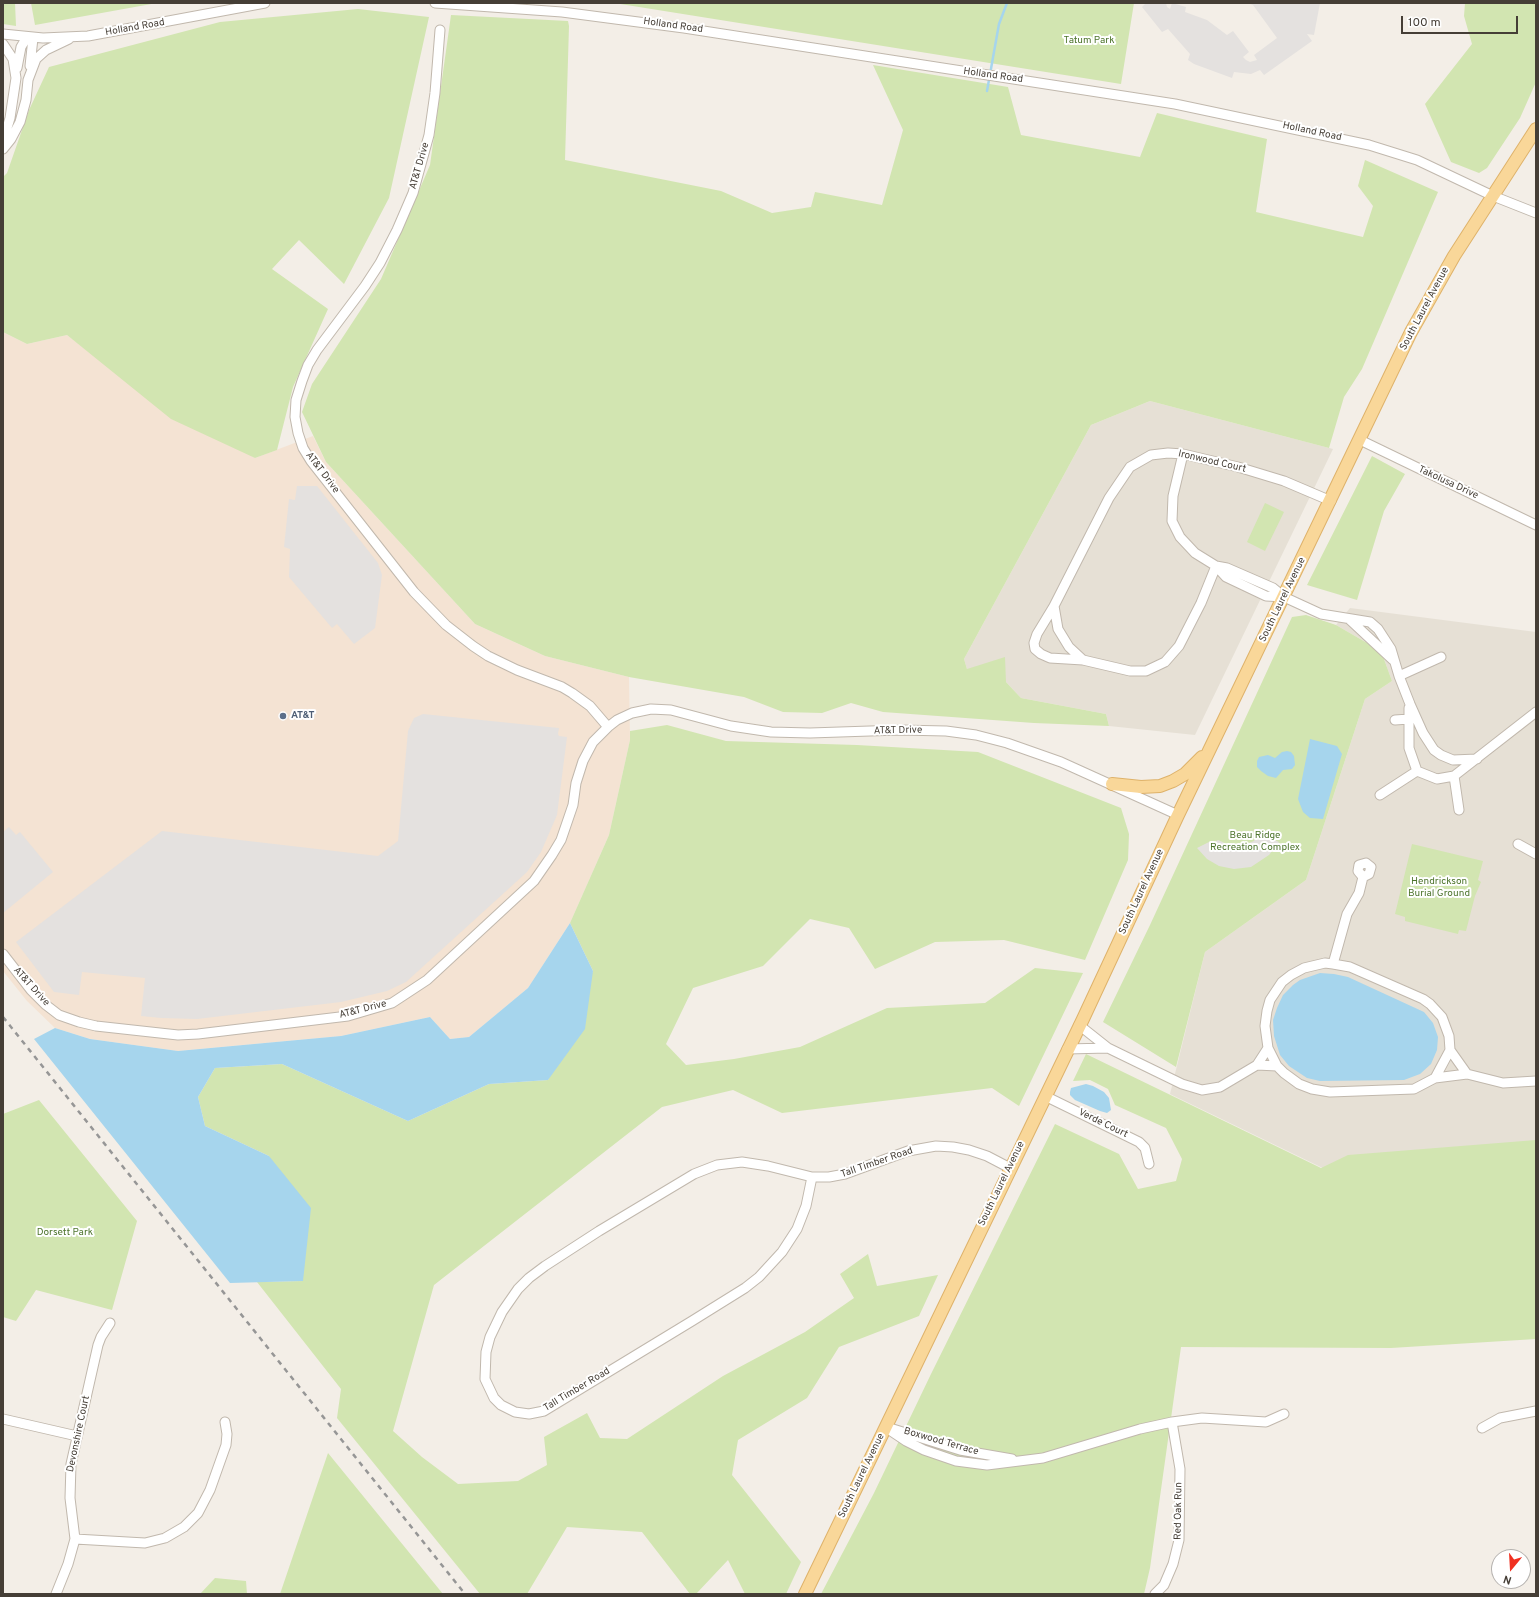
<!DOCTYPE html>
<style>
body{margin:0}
#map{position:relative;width:1539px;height:1597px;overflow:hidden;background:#f3eee7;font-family:Overpass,sans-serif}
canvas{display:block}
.frame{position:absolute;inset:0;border:4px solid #453e36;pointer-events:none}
.north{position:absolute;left:1491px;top:1549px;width:40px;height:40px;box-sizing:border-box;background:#fff;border:1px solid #b5b2af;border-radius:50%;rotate:198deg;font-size:11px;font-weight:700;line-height:16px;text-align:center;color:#453e36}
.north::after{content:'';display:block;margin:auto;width:14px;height:18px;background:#f03121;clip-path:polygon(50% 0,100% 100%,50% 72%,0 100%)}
.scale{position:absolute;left:1401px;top:16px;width:117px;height:18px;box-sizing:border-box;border:2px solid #453e36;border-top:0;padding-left:5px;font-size:12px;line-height:14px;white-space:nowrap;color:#453e36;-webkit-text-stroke:3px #fff;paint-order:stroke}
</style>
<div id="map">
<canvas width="1539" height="1597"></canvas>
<div class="frame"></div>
<div class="north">N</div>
<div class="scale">100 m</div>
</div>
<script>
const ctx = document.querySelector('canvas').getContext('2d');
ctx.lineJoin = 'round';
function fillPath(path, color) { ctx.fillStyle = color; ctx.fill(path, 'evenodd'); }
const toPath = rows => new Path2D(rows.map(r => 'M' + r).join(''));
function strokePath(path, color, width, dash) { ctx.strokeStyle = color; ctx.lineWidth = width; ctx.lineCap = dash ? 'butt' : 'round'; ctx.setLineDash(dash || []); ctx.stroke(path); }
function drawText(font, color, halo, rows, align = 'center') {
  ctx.font = font + ' Overpass,sans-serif'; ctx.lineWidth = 4; ctx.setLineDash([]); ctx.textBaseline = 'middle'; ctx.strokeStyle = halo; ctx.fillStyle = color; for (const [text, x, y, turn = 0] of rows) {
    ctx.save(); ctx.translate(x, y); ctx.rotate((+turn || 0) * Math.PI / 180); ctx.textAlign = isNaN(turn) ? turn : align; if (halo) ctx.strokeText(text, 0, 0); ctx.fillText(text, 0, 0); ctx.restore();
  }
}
fillPath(toPath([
 [1150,401,1333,449,1195,735,1109,726,1106,714,1021,698,1006,682,967,669,964,659,1091,425],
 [1350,608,1536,632,1536,1151,1331,1172,1170,1094,1205,952,1306,880,1365,699,1392,681,1381,651,1336,625]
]), '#e6e0d5');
fillPath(toPath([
 [3,332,27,344,67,335,88,351,255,458,313,436,326,462,475,624,545,656,629,677,630,740,609,835,570,923,528,988,469,1037,450,1039,430,1017,341,1036,178,1051,90,1039,55,1028,27,1001,3,971]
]), '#f4e3d3');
fillPath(toPath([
 [3,3,15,3,16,26,3,24],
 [31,3,157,3,35,25],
 [614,3,1134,3,1121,84],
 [1465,3,1536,3,1536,82,1520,118,1487,168,1479,173,1451,162,1425,104,1472,44,1464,16],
 [358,9,429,17,389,198,344,284,299,240,272,269,328,309,293,387,277,450,255,458,171,419,67,335,27,344,3,332,3,177,7,173,29,110,49,67,220,22],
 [451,15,568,21,569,26,565,160,721,191,772,213,811,207,815,192,882,205,903,130,873,65,1008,87,1021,135,1140,157,1157,113,1267,139,1256,212,1363,237,1373,206,1358,186,1365,160,1438,192,1362,369,1344,397,1329,448,1150,401,1091,425,964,659,967,669,1005,657,1006,682,1021,698,1106,714,1109,726,1034,723,883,712,851,703,822,713,783,712,744,697,629,677,545,656,475,624,326,462,302,412,312,384,381,279,430,165],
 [1372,456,1405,474,1384,511,1357,600,1307,585],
 [1265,503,1284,512,1265,551,1247,542],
 [1306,615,1336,625,1381,651,1392,681,1365,699,1306,880,1205,952,1176,1067,1103,1022,1150,925,1292,617],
 [667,725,726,741,857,745,978,752,1121,808,1129,834,1128,860,1085,960,1004,940,935,942,875,969,849,928,810,919,763,966,693,988,666,1044,686,1065,734,1059,800,1047,887,1008,985,1003,1035,968,1083,973,1019,1106,992,1088,782,1113,733,1090,662,1107,434,1285,393,1431,422,1457,458,1484,518,1481,547,1465,544,1437,587,1413,600,1438,627,1439,723,1376,805,1332,854,1298,840,1274,868,1254,877,1286,938,1275,919,1316,839,1347,807,1398,738,1440,732,1475,801,1562,786,1594,745,1594,728,1560,696,1594,690,1594,642,1532,567,1527,527,1594,480,1594,337,1418,341,1389,257,1282,303,1281,269,1156,205,1126,198,1097,215,1068,282,1064,408,1121,489,1084,548,1080,593,971,570,923,609,835,630,740,630,731],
 [1412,844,1483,861,1478,880,1481,882,1475,896,1466,931,1459,930,1458,934,1405,921,1405,917,1395,914],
 [1086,1054,1321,1168,1348,1155,1536,1140,1536,1339,1391,1348,1181,1347,1150,1568,1144,1594,821,1594,874,1493,931,1374,1055,1124,1119,1154,1138,1189,1176,1181,1182,1159,1166,1128,1115,1105,1108,1089,1090,1080,1073,1081],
 [39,1100,137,1221,112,1310,36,1290,16,1321,3,1317,3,1114],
 [328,1453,443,1594,280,1594],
 [215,1578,246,1581,247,1594,200,1594]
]), '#d2e5b1');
fillPath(toPath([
 [1146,3,1166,3,1167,7,1170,9,1172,3,1186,7,1185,12,1207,20,1227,35,1233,31,1249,52,1243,57,1246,60,1250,62,1257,60,1254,55,1277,38,1253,5,1247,3,1320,3,1314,35,1307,34,1312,41,1264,75,1260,70,1251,74,1234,72,1232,78,1194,64,1188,60,1190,54,1168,29,1162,32,1142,7],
 [297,486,317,486,378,563,382,575,375,628,354,644,337,624,332,628,289,577,290,549,284,547,289,499,295,500],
 [423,714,559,728,558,734,559,736,567,737,557,815,541,852,527,872,406,982,387,991,341,1002,197,1019,161,1018,141,1016,145,978,82,972,79,995,54,992,16,942,162,831,378,856,398,841,408,731,414,718],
 [9,827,16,835,20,832,53,872,3,913,3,832],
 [1259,833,1279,842,1269,855,1251,867,1234,869,1219,866,1207,859,1197,848,1211,841,1213,843,1218,840,1231,846,1244,845,1254,841]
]), '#e4e1df');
fillPath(toPath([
 [1310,739,1337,746,1342,754,1323,819,1310,818,1303,812,1298,799],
 [1287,751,1291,752,1294,756,1295,765,1292,769,1283,770,1276,778,1268,776,1261,771,1257,767,1257,761,1259,757,1268,755,1275,758,1282,752],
 [570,923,593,971,585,1029,548,1080,489,1084,408,1121,282,1064,215,1068,198,1097,205,1126,269,1156,311,1208,303,1281,230,1283,34,1039,55,1028,90,1039,178,1051,341,1036,430,1017,450,1039,469,1037,528,988],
 [1320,973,1334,974,1348,977,1424,1012,1433,1023,1438,1037,1437,1050,1431,1064,1420,1074,1404,1080,1320,1081,1307,1078,1289,1066,1280,1055,1274,1036,1273,1020,1277,1008,1283,995,1293,985,1300,980],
 [1086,1084,1093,1086,1104,1092,1109,1098,1111,1110,1107,1113,1100,1111,1075,1100,1070,1095,1070,1092,1071,1088]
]), '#a6d5ed');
strokePath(toPath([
 [987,91,999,24,1007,3]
]), '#a6d5ed', 2.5);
const minor = toPath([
 [435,3,562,12,684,28,1175,104,1369,145,1417,160,1493,196,1536,213],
 [440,30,435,93,429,135,413,193,397,230,380,263,365,286,317,350,308,365,302,381,296,400,295,417,298,433,303,448,311,461,414,592,446,625,473,646,488,656,517,670,562,687,572,693,590,706,608,727],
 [3,34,43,38,88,36,265,3],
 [3,44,13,59,16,78,10,118,3,141],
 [30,66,33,38],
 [17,68,21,47,27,37],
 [3,149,11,139,20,122,26,100,28,80,36,59,46,50,69,39],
 [1360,440,1536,525],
 [1183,454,1173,496,1172,521,1180,537,1195,553,1216,566,1201,603,1179,646,1165,662,1146,671,1130,671,1083,660,1069,647,1058,629,1054,606,1109,498,1130,467,1151,455,1168,453,1183,454,1238,467,1284,481,1331,501],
 [1284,597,1266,596,1226,577,1216,566,1227,568,1273,588,1284,597,1321,614,1370,622,1378,629,1391,649,1399,676,1410,704,1423,733,1434,750,1441,755,1453,760,1477,759],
 [1054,606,1037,634,1034,643,1035,649,1041,654,1050,658,1083,660],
 [1349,619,1393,660],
 [1399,676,1441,657],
 [1409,708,1409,748,1417,771,1437,779,1454,776,1536,712],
 [1395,720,1409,719],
 [1454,776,1459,810],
 [1380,795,1417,771],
 [1518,844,1536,854],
 [3,954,31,990,46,1005,59,1015,79,1022,96,1026,178,1035,198,1034,348,1016,392,1003,427,980,534,881,552,855,561,840,573,805,576,783,583,761,593,742,608,727,617,720,632,713,651,709,671,710,731,726,771,732,810,733,900,730,946,731,976,735,1007,743,1061,762,1178,815],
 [1333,964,1347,914,1359,893,1363,877,1369,874,1371,867,1366,863,1359,865,1358,871,1363,877],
 [1108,1048,1182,1084,1202,1090,1220,1087,1257,1065,1268,1048],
 [1067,1049,1108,1048,1079,1025],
 [1450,1050,1467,1074],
 [1257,1065,1277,1066],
 [1435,1078,1450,1050,1449,1036,1442,1017,1430,1004,1423,999,1350,967,1333,964,1325,963,1304,968,1291,975,1282,982,1270,1000,1267,1011,1265,1026,1268,1048,1277,1066,1284,1073,1299,1084,1312,1089,1330,1092,1414,1089,1435,1078,1467,1074,1503,1083,1536,1081],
 [1045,1096,1139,1142,1145,1148,1149,1164],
 [742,1162,768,1166,812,1177,806,1206,797,1229,782,1252,759,1277,745,1288,692,1321,544,1411,529,1414,515,1412,501,1405,494,1398,485,1379,486,1352,490,1337,502,1312,518,1289,529,1278,545,1266,599,1231,694,1174,717,1165,742,1162],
 [812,1177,829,1177,845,1174,908,1151,936,1146,953,1147,969,1150,987,1156,1010,1168],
 [3,1419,77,1436],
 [885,1427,906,1441,924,1450,956,1461,987,1465,1043,1458,1140,1429,1172,1422,1202,1418,1266,1422,1284,1414],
 [1482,1428,1500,1418,1536,1411],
 [893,1429,960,1450,1012,1459],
 [75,1539,145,1543,165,1538,184,1527,198,1513,210,1490,226,1445,227,1434,225,1422],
 [56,1594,68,1564,75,1539,70,1498,71,1464,98,1345,101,1337,110,1323],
 [1155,1594,1164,1585,1173,1564,1179,1540,1180,1469,1172,1422]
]);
const major = toPath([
 [1112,784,1141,787,1160,786,1173,781,1185,774,1202,757],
 [805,1594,1083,1019,1178,815,1411,332,1454,256,1536,129]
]);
strokePath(minor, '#c1b8ad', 11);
strokePath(major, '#deb26a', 14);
strokePath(minor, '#fff', 9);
strokePath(major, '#f9d799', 12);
strokePath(toPath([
 [3,1017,465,1594]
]), '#969696', 2.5, [5, 5]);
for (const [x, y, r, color] of [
 [283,716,4,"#5c6f8a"]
]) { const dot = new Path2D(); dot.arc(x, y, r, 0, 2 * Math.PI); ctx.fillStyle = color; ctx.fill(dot); strokePath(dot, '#fff', 1.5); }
drawText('10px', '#453e36', '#fff', [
 ["Holland Road",673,26,8],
 ["Holland Road",135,28,-10],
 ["Holland Road",993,76,8],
 ["Holland Road",1312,132,12],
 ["AT&T Drive",420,166,-74],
 ["South Laurel Avenue",1425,309,-62],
 ["Ironwood Court",1212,462,13],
 ["AT&T Drive",322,473,53],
 ["Takolusa Drive",1448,483,25],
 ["South Laurel Avenue",1283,600,-64],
 ["AT&T Drive",898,731,-1],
 ["South Laurel Avenue",1142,892,-65],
 ["AT&T Drive",31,987,48],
 ["AT&T Drive",363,1010,-14],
 ["Verde Court",1103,1124,26],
 ["Tall Timber Road",877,1163,-19],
 ["South Laurel Avenue",1002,1184,-64],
 ["Tall Timber Road",577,1390,-31],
 ["Devonshire Court",79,1434,-78],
 ["Boxwood Terrace",941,1442,16],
 ["South Laurel Avenue",862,1476,-64],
 ["Red Oak Run",1179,1511,-89]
]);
drawText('10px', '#4d742c', '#fff', [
 ["Tatum Park",1089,41],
 ["Beau Ridge",1255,836],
 ["Recreation Complex",1255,848],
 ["Hendrickson",1439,882],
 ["Burial Ground",1439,894],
 ["Dorsett Park",65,1233]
]);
drawText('bold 10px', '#4e5e75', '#fff', [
 ["AT&T",291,716]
], 'left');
</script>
